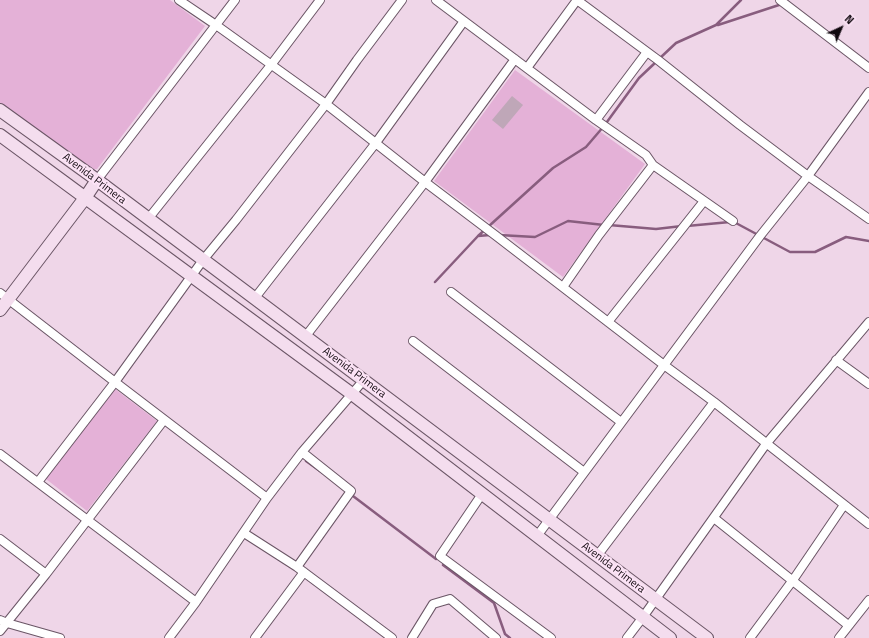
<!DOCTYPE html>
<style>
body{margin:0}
#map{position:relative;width:869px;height:638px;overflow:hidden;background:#efd6e8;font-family:"Titillium Web",sans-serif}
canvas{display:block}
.north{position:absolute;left:821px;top:8px;width:40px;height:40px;-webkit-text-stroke:3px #fce3f6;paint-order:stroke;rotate:44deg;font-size:11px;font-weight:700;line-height:16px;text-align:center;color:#10080e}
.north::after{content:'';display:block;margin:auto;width:14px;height:18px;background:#10080e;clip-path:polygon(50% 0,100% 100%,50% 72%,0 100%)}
</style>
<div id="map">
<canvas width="869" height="638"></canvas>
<div class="north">N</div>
</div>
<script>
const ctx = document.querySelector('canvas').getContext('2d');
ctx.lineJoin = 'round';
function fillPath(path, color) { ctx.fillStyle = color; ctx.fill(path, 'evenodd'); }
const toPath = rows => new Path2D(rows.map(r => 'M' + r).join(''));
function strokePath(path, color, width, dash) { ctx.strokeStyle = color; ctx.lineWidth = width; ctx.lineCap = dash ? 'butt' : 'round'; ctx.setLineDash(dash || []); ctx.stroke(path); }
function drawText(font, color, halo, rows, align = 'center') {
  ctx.font = font + ' "Titillium Web",sans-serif'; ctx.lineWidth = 4; ctx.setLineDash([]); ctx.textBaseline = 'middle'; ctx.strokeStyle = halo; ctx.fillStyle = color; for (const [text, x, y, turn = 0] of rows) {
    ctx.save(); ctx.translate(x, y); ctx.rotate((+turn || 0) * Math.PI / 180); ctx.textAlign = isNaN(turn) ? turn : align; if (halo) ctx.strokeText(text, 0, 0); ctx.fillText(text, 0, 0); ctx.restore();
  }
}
fillPath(toPath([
 [0,0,170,0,205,26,97,169,88,170,0,107],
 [515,70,645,164,563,277,434,181],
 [115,389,157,421,87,511,46,479]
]), '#e4b1d7');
strokePath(toPath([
 [718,25,782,4],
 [660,58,676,43,716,25,741,0],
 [734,222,790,252,815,252,846,237,869,241],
 [609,225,656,229,682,226],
 [687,226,730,222],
 [499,235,535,237,568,221,604,225],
 [478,236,553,168,586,147,604,126,639,78,656,62],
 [435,282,478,236,490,235],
 [306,461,320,471],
 [353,496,436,559],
 [443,565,494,603,505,634,510,638]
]), '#885d7e', 2.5);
fillPath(toPath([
 [512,96,523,105,503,129,492,120]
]), '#bfa7b8');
const street = toPath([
 [179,0,216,25,326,104,425,182,495,235,664,365,714,402,869,524],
 [436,0,596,120,646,155,653,165,733,221],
 [577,0,658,60,740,125,808,176,869,219],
 [780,0,869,68],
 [527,68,577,0],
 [596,120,647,52],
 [97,180,235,0],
 [148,219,271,65,320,0],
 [563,287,599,235,653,165],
 [451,292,621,422],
 [0,293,115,382,267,498],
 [254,299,375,144,464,21],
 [608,322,704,201],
 [305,337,425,182,515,59],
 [413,341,584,472],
 [836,360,869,384],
 [0,454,196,602],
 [38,482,115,382,203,260,236,220,326,104,357,60,402,0],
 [482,494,440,556,551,638],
 [714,518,848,625],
 [244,533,297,567,392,638],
 [537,536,760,236,808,176,869,92],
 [0,539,46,574],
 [597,556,714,402],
 [297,567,351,491,302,452],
 [0,620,7,623,60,638],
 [0,631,46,574,164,420],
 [169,638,196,602,267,498,302,452,363,381],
 [255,638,304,572],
 [412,638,433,604,450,599,496,638],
 [627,638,643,617,766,444,869,322],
 [750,638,793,580,844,505],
 [839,638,869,600]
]);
const secondary = toPath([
 [0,110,97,180,707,638],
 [0,135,352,394,670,638],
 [0,310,85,198,97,180]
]);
strokePath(street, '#6a5565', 10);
strokePath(secondary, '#6a5565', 14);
strokePath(street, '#fff', 8);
strokePath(secondary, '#f4ddee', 12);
drawText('11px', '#10080e', '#fce3f6', [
 ["Avenida Primera",94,179,37],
 ["Avenida Primera",354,373,37],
 ["Avenida Primera",613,568,37]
]);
</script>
